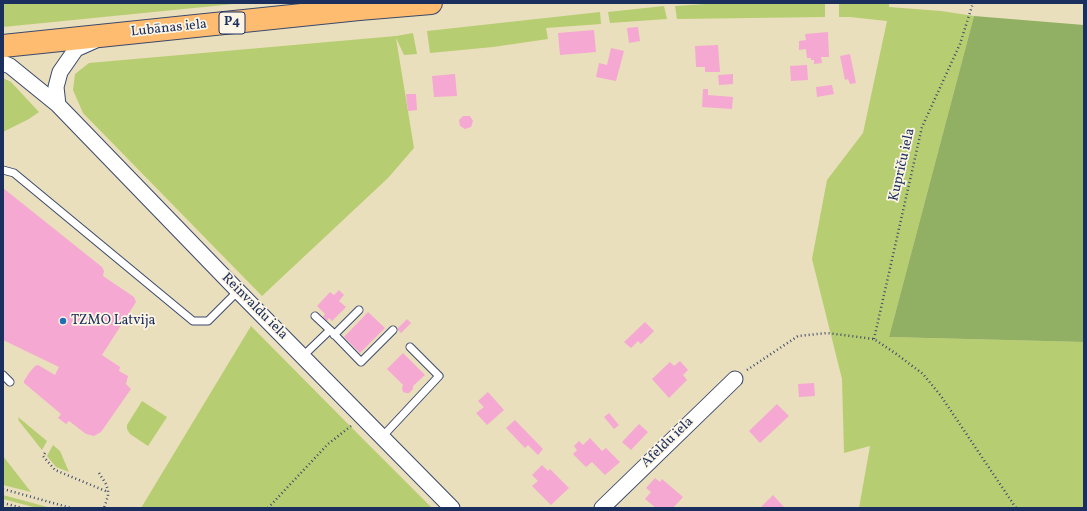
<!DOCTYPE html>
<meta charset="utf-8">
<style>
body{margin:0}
#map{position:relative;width:1087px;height:511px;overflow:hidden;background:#eadfbc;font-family:Vollkorn,serif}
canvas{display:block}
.frame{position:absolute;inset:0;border:4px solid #1b2f5e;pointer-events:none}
</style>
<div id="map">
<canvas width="1087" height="511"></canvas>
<div class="frame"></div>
</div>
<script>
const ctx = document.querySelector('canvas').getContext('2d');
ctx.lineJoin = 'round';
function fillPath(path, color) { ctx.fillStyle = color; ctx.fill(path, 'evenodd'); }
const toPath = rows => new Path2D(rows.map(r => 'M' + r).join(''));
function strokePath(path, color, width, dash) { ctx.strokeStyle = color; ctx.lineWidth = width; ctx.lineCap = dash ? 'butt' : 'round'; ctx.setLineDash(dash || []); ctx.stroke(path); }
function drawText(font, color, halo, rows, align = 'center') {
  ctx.font = font + ' Vollkorn,serif'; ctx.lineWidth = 3.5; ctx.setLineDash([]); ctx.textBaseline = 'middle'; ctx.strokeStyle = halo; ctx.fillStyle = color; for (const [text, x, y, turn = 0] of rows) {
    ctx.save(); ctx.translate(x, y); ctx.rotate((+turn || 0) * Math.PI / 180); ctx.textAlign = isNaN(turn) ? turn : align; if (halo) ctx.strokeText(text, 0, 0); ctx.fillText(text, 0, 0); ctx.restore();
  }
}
fillPath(toPath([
 [3,3,244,3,3,27],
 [721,3,825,3,825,17,677,19,675,6],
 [839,3,889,3,889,7,941,11,974,16,889,337,1084,342,1084,508,859,508,870,446,844,453,842,379,812,259,827,180,863,133,887,21,850,17,839,17],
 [664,6,667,19,610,23,608,12],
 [600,12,601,24,546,28,548,39,493,47,430,53,427,31],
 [413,33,417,54,404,55,396,38,414,148,388,178,262,296,83,113,73,90,75,74,89,63,396,36],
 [3,78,11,82,39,112,29,119,3,132],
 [251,326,346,422,432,508,141,508],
 [142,401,167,417,148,446,130,434,127,429,127,425],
 [18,417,47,441,42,450,19,421],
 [53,445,60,451,69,472,56,467,47,456],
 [3,456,31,492,3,485],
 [3,495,51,508,37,508,3,499]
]), '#b7cd71');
fillPath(toPath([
 [974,16,1084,25,1084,342,889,337]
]), '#91b063');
fillPath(toPath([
 [638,27,640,41,629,43,627,28],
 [594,30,596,52,560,55,558,33],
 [828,32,829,57,821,57,822,63,814,64,814,60,811,60,811,58,807,58,806,49,799,50,799,41,806,40,805,34],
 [718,45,720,72,705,72,705,67,696,67,695,46],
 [611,48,624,51,616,81,596,77,599,63,607,65],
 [850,54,856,83,850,84,848,79,845,80,840,56],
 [807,65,808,80,791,81,790,66],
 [455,74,457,96,434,97,432,76],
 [733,74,733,84,719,85,718,75],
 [832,85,834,94,817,97,816,87],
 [703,89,708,89,708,95,733,97,732,109,702,107],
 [406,94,416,94,417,110,408,111],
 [463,116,470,116,473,121,471,127,465,129,460,126,459,120],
 [3,188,102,267,104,271,103,276,134,297,136,302,102,355,120,367,119,371,128,376,126,384,131,389,101,432,94,436,86,434,69,421,66,424,58,418,61,414,24,383,24,381,29,373,35,366,38,365,55,375,59,367,3,340],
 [339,290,344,295,339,301,346,307,332,321,329,318,327,321,323,317,325,314,317,306,330,292,334,295],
 [368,312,385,328,360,353,344,337],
 [407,319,411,323,401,333,397,329],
 [645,322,654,331,641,344,638,341,631,348,624,342],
 [403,353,425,375,413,386,413,389,409,393,406,393,403,392,402,388,403,385,387,369],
 [680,361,688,370,683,375,687,380,669,398,652,379,670,362,674,366],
 [814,383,815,396,799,397,798,384],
 [488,392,504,410,487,425,476,413,484,407,478,401],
 [777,404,789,416,760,443,749,431],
 [609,413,619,425,614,429,604,417],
 [515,420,543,449,538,455,528,445,525,448,506,428],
 [639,424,648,432,631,450,622,442],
 [590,438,602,451,606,448,620,462,605,475,592,462,586,467,573,454,577,450,574,446,579,441,583,445],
 [542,465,548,471,550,469,569,488,551,505,532,486,538,481,532,475],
 [655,478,660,482,662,479,683,497,673,508,656,508,645,499,651,492,646,488],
 [773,495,784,507,783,508,760,508]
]), '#f4a8d2');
const lane = toPath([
 [3,170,14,173,193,321,208,321,238,291],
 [315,316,330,330],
 [334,335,359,310],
 [303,356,330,330,361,362,393,330],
 [3,375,10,382],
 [382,437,439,376,410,347]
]);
const street = toPath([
 [3,63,10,66,58,105,238,291,452,508],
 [58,105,56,87,60,72,76,49,94,41],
 [602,508,735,379]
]);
const primary = toPath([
 [3,46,359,9,431,3]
]);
strokePath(lane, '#3a496c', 9);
strokePath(street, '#3a496c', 17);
strokePath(primary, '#3a496c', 24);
strokePath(toPath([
 [874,339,922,127,960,44,973,3],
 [747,370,798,336,827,333,874,339,895,353,923,374,941,396,1016,508],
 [45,453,43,456,55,470,108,492],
 [99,473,106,484,108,490,108,496,104,508],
 [3,489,71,508],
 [3,503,22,508],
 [268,508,328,444,351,426]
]), '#3a496c', 2.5, [1, 3]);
strokePath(lane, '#fff', 7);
strokePath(street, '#fff', 15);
strokePath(primary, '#febc70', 22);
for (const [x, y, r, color] of [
 [63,321,4,"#1f6fb2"]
]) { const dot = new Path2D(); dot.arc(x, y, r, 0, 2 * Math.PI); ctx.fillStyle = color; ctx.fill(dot); strokePath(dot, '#fcf5e5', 1.5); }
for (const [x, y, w] of [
 [232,23,26]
]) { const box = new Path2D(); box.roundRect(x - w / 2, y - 11, w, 22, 3); ctx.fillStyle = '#fcf5e5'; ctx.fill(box); strokePath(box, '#1b2f5e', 1); }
drawText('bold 13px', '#1b2f5e', null, [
 ["P4",232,23]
]);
drawText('14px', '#1b2f5e', '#fcf5e5', [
 ["Lubānas iela",169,29,-6],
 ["Kupriču iela",903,165,-77],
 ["Reinvaldu iela",254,307,45],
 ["Afeldu iela",668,443,-44]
]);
drawText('14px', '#1b2f5e', '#fcf5e5', [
 ["TZMO Latvija",71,321]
], 'left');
</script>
